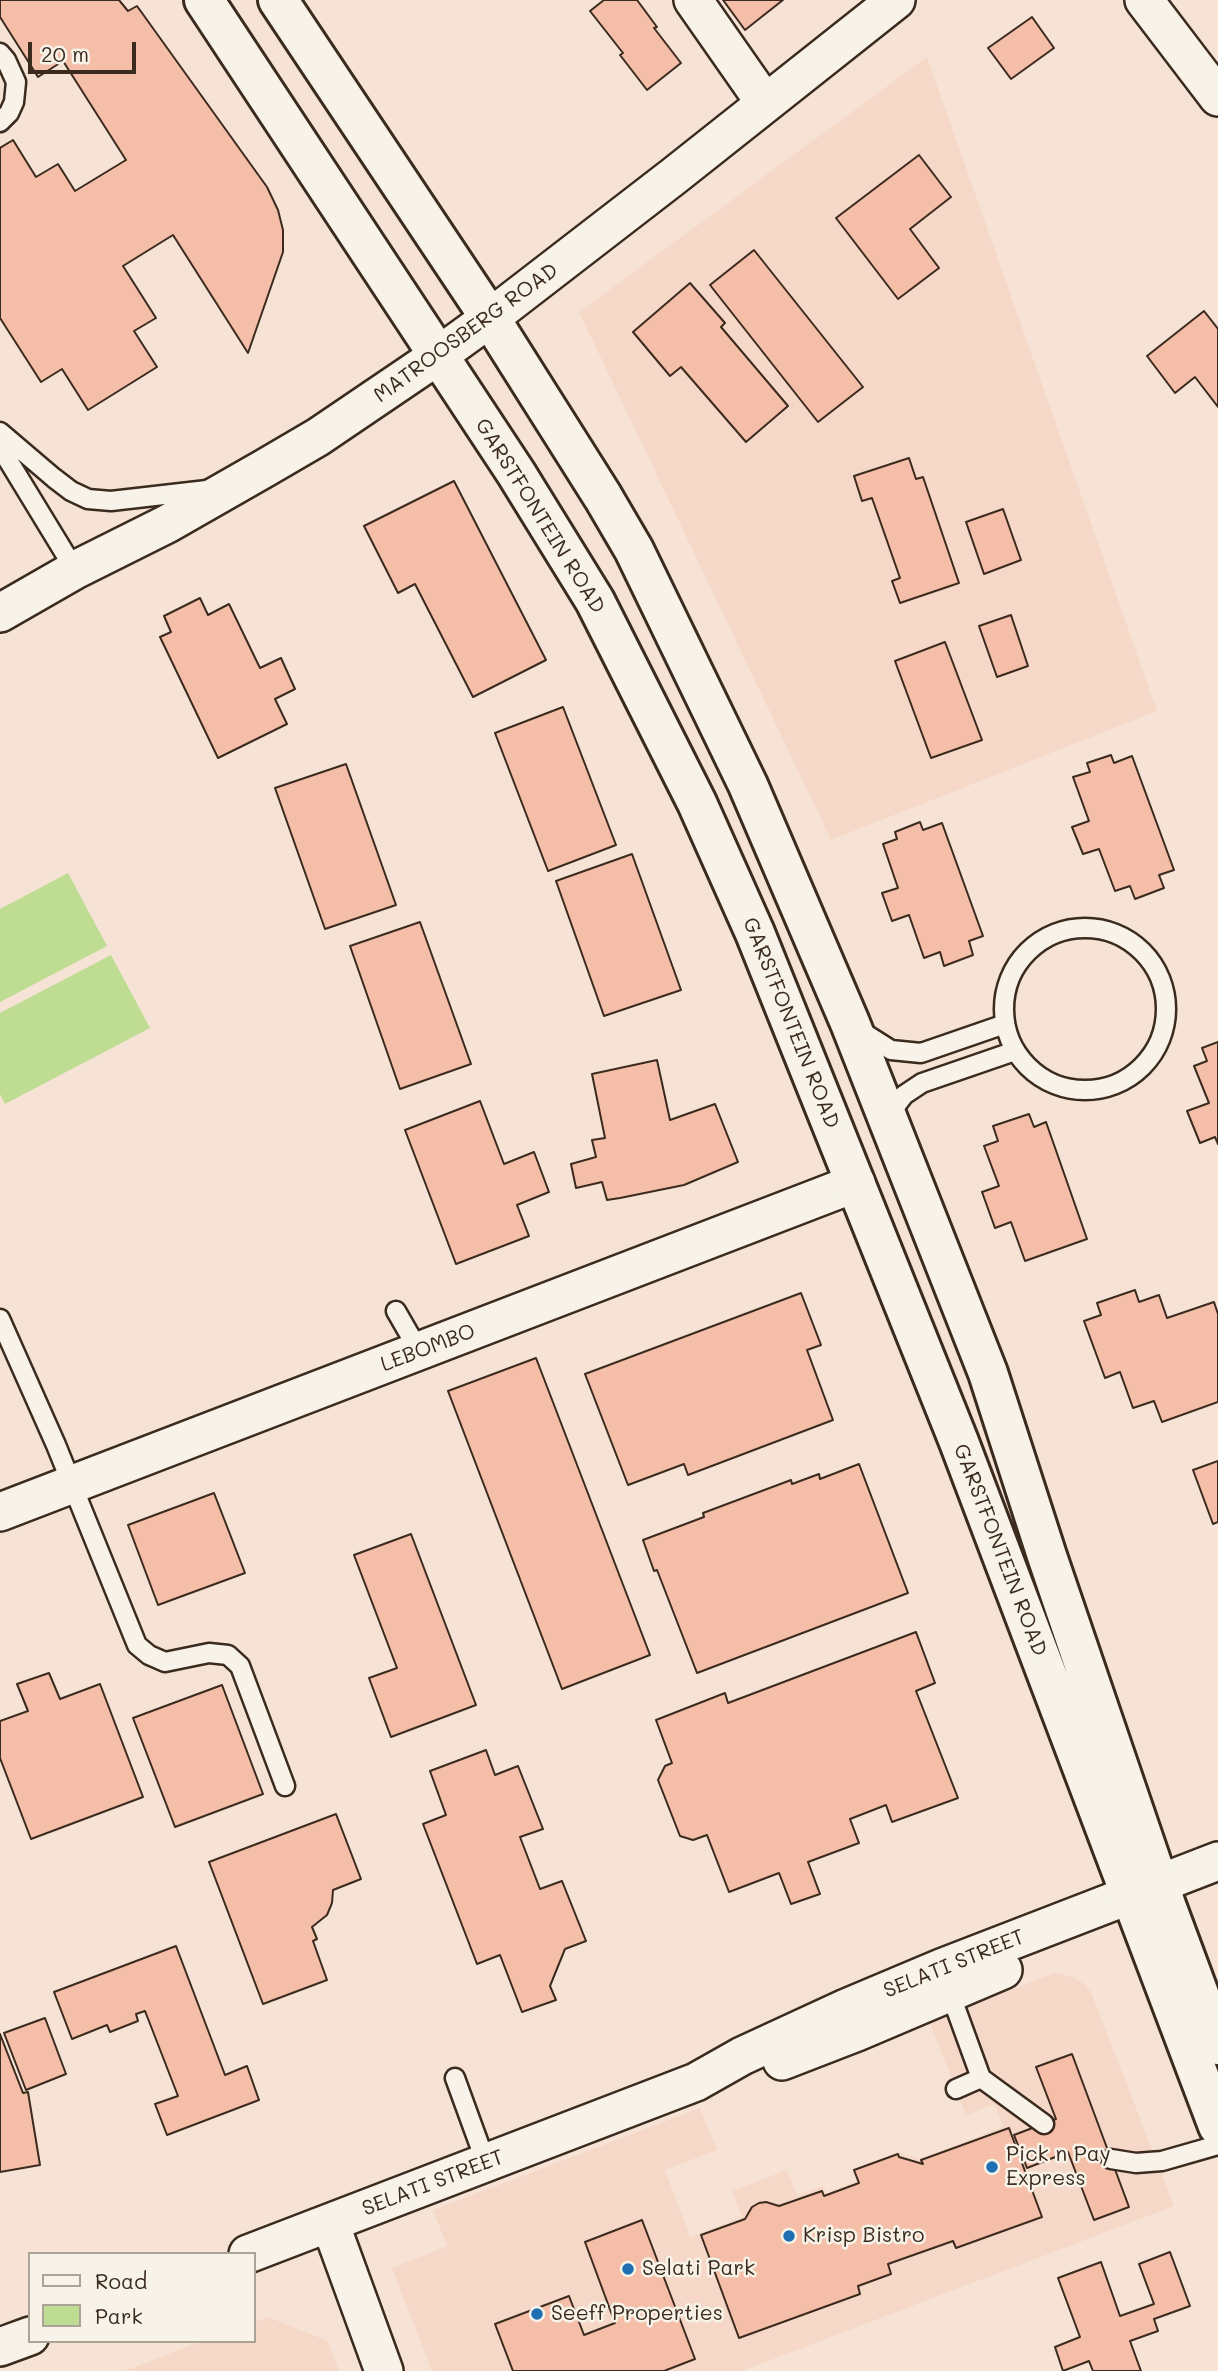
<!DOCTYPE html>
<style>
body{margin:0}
#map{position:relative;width:1218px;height:2371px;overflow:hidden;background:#f6e3d5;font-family:Mali,sans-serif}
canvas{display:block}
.legend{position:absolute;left:28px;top:2252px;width:228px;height:91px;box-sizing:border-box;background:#f7f3e8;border:2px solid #aca397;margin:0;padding:9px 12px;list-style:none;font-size:21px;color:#3b2a1e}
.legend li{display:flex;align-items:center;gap:14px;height:35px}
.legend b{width:35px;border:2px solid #aca397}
.scale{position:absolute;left:28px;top:42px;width:108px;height:32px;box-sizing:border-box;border:4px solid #3b2a1e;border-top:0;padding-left:9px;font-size:21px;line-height:24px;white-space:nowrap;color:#3b2a1e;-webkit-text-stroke:5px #f7f3e8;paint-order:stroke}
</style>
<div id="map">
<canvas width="1218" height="2371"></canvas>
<ul class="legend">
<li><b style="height:9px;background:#f7f3e8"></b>Road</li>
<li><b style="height:19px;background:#bfdc93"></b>Park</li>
</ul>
<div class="scale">20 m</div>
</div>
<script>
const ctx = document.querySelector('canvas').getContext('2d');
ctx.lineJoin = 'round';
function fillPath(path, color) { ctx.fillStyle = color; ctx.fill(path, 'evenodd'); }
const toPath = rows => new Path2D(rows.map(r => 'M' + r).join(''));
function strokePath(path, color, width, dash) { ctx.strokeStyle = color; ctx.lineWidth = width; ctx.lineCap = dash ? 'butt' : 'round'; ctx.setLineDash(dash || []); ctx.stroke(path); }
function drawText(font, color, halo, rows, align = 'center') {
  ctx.font = font + ' Mali,sans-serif'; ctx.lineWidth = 5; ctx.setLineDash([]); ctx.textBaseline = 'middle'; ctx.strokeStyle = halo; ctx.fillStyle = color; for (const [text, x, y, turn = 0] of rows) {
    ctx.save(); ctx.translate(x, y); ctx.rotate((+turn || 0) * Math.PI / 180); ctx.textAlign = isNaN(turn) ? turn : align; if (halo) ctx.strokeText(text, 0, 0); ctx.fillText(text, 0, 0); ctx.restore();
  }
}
fillPath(toPath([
 [927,57,1157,711,831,840,579,312],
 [1055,1973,1073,1977,1083,1983,1091,1992,1174,2206,742,2371,432,2371,392,2268,447,2246,433,2210,700,2108,717,2150,665,2170,690,2237,742,2217,732,2191,787,2170,797,2195,823,2186,826,2193,856,2181,852,2170,898,2152,920,2159,1003,2127,995,2104,966,2115,929,2021],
 [268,2317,328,2341,339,2371,124,2371,202,2341,254,2341,254,2322]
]), '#f6d8c8');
fillPath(toPath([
 [68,873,107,946,0,1002,0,909],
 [111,955,150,1028,5,1104,0,1094,0,1013]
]), '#bfdc93');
const building = toPath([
 [0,0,119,0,128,11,137,6,267,187,278,210,283,230,283,252,248,353,173,235,123,266,156,318,134,331,157,367,88,410,62,369,41,382,0,318,0,148,13,140,36,177,58,164,75,191,126,160,63,61,38,77,0,17,0,0],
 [604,0,637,0,657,27,654,28,681,63,647,90,620,55,623,53,590,11,604,0],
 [723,0,783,0,745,30,723,0],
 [1032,17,1054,48,1011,79,988,48,1032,17],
 [919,155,951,197,910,229,939,268,898,299,836,218,919,155],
 [754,250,863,387,818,422,710,285,754,250],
 [690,283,725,323,721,327,788,406,746,442,681,367,670,376,633,332,690,283],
 [1204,311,1218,329,1218,407,1195,377,1175,393,1147,356,1204,311],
 [909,458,916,479,923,477,959,583,900,603,892,581,900,578,872,498,862,501,854,476,909,458],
 [454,481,546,660,473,697,415,584,398,593,364,526,454,481],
 [1003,509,1021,560,984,574,966,522,1003,509],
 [200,598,208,615,229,604,260,668,281,658,295,689,275,699,287,724,218,758,160,637,171,632,164,616,200,598],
 [1011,615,1028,666,997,677,979,626,1011,615],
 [945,642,982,740,931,758,895,661,945,642],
 [563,707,616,845,548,871,495,733,563,707],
 [1111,755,1114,763,1132,756,1174,870,1159,875,1164,888,1135,899,1130,886,1115,891,1099,849,1083,854,1072,827,1089,821,1073,777,1090,772,1087,763,1111,755],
 [346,764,396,905,325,929,275,788,346,764],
 [920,822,923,830,942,823,983,936,969,941,973,955,944,966,940,952,924,958,909,915,892,921,882,893,898,888,883,844,897,839,895,832,920,822],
 [632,854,681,990,604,1016,556,881,632,854],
 [420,922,471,1064,400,1089,350,946,420,922],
 [1218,1042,1218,1144,1215,1137,1200,1143,1187,1111,1209,1103,1194,1066,1207,1061,1202,1048,1218,1042],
 [657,1060,670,1120,715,1104,738,1162,684,1185,620,1198,607,1200,602,1182,576,1188,571,1164,596,1157,592,1140,605,1138,592,1074,657,1060],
 [480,1101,504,1164,534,1152,549,1192,517,1205,529,1236,456,1264,405,1130,480,1101],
 [1029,1114,1034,1127,1046,1122,1087,1239,1025,1261,1011,1222,995,1228,982,1192,999,1186,984,1146,998,1141,993,1126,1029,1114],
 [1135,1290,1139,1302,1159,1295,1167,1318,1214,1302,1218,1314,1218,1402,1162,1422,1154,1401,1133,1408,1120,1372,1105,1378,1084,1321,1101,1315,1097,1303,1135,1290],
 [801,1293,821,1345,807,1350,833,1420,688,1475,684,1464,628,1485,585,1374,801,1293],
 [536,1358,650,1655,562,1689,448,1391,536,1358],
 [1218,1461,1218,1522,1213,1524,1193,1470,1218,1461],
 [859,1464,908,1593,697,1673,657,1570,654,1571,643,1540,704,1517,703,1513,791,1480,792,1484,819,1474,820,1479,859,1464],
 [214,1493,245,1573,158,1605,128,1525,214,1493],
 [411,1534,476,1705,391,1737,369,1678,397,1668,354,1555,411,1534],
 [916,1632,935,1683,916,1691,958,1798,892,1822,886,1805,850,1819,859,1843,808,1862,820,1894,791,1904,779,1873,729,1892,707,1835,693,1840,680,1836,658,1780,665,1766,672,1763,656,1720,725,1693,728,1703,916,1632],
 [49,1673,60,1699,100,1684,143,1797,31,1839,0,1758,0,1721,28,1711,17,1684,49,1673],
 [222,1685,263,1794,175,1827,133,1718,222,1685],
 [486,1750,495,1775,518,1766,543,1829,520,1837,540,1889,562,1881,586,1941,565,1949,550,1986,556,2000,522,2012,500,1955,477,1964,423,1824,446,1815,430,1771,486,1750],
 [336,1814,361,1879,333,1890,332,1903,327,1915,312,1927,317,1939,313,1941,327,1980,263,2004,209,1862,336,1814],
 [176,1946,225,2075,247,2066,259,2100,167,2135,155,2104,178,2096,145,2011,136,2014,138,2021,110,2032,107,2025,72,2039,54,1992,176,1946],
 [45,2018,66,2074,26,2090,4,2033,45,2018],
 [0,2034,23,2093,28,2092,40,2165,0,2172,0,2034],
 [1072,2054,1129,2207,1094,2220,1068,2152,1027,2168,1014,2135,1056,2119,1036,2067,1072,2054],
 [1009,2128,1042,2217,956,2248,953,2241,888,2264,891,2274,858,2286,860,2294,739,2338,701,2235,745,2219,752,2207,759,2203,766,2202,779,2206,822,2191,824,2196,859,2183,854,2170,898,2154,899,2157,923,2164,921,2160,1009,2128],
 [642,2220,695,2359,664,2371,513,2371,495,2324,569,2296,584,2335,615,2323,585,2242,642,2220],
 [1170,2252,1190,2306,1154,2319,1158,2331,1130,2341,1141,2371,1093,2371,1089,2361,1063,2371,1055,2347,1080,2337,1058,2278,1101,2262,1120,2316,1154,2304,1139,2264,1170,2252]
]);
fillPath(building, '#f5bea8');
strokePath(building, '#3b2a1e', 2);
const service = toPath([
 [0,53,6,60,16,82,14,102,9,113,0,122],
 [0,432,54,478,71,491,88,499,111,501,207,490],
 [0,447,75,570],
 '1004 1009a81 81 0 1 1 162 0a81 81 0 1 1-162 0Z',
 [861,1031,891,1050,921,1053,1005,1024],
 [888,1116,904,1095,922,1083,1015,1051],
 [396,1311,419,1351],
 [0,1319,56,1445,137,1645,149,1655,165,1662,209,1653,228,1655,240,1666,285,1786],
 [949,1990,981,2078],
 [455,2078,486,2163],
 [956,2089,981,2078,1044,2124],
 [1111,2159,1136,2163,1162,2161,1218,2145]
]);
const minor = toPath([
 [693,0,765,103],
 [1144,0,1218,97],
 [0,613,75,570,167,524,265,468,318,437,439,355,490,318,674,176,896,0],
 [0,1512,856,1183],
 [782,2061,857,2032,1003,1970],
 [330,2223,384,2371],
 [248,2254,696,2082,742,2056,846,2008,941,1968,1218,1861],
 [0,2347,30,2336]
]);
const secondary = toPath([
 [204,0,516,473,595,601,697,803,755,933,959,1442,1218,2126],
 [278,0,490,318,603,497,634,550,748,785,850,1023,988,1373,1047,1556,1166,1905,1218,2045]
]);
strokePath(service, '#3b2a1e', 23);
strokePath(minor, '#3b2a1e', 42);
strokePath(secondary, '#3b2a1e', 44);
strokePath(service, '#f7f3e8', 18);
strokePath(minor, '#f7f3e8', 37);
strokePath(secondary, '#f7f3e8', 38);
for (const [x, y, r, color] of [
 [992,2167,7,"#1f6fb2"],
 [789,2236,7,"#1f6fb2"],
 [628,2269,7,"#1f6fb2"],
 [537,2314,7,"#1f6fb2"]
]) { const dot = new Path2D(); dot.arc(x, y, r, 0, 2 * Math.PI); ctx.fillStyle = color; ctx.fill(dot); strokePath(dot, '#f7f3e8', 2.5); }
drawText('21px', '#3b2a1e', '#f7f3e8', [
 ["MATROOSBERG ROAD",466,333,-36],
 ["GARSTFONTEIN ROAD",540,516,58],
 ["GARSTFONTEIN ROAD",791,1023,68],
 ["LEBOMBO",428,1348,-21],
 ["GARSTFONTEIN ROAD",1000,1550,69],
 ["SELATI STREET",954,1964,-22],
 ["SELATI STREET",433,2183,-21]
]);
drawText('21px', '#3b2a1e', '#f7f3e8', [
 ["Pick n Pay",1006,2155],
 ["Express",1006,2179],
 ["Krisp Bistro",803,2236],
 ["Selati Park",642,2269],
 ["Seeff Properties",551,2314]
], 'left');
</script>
